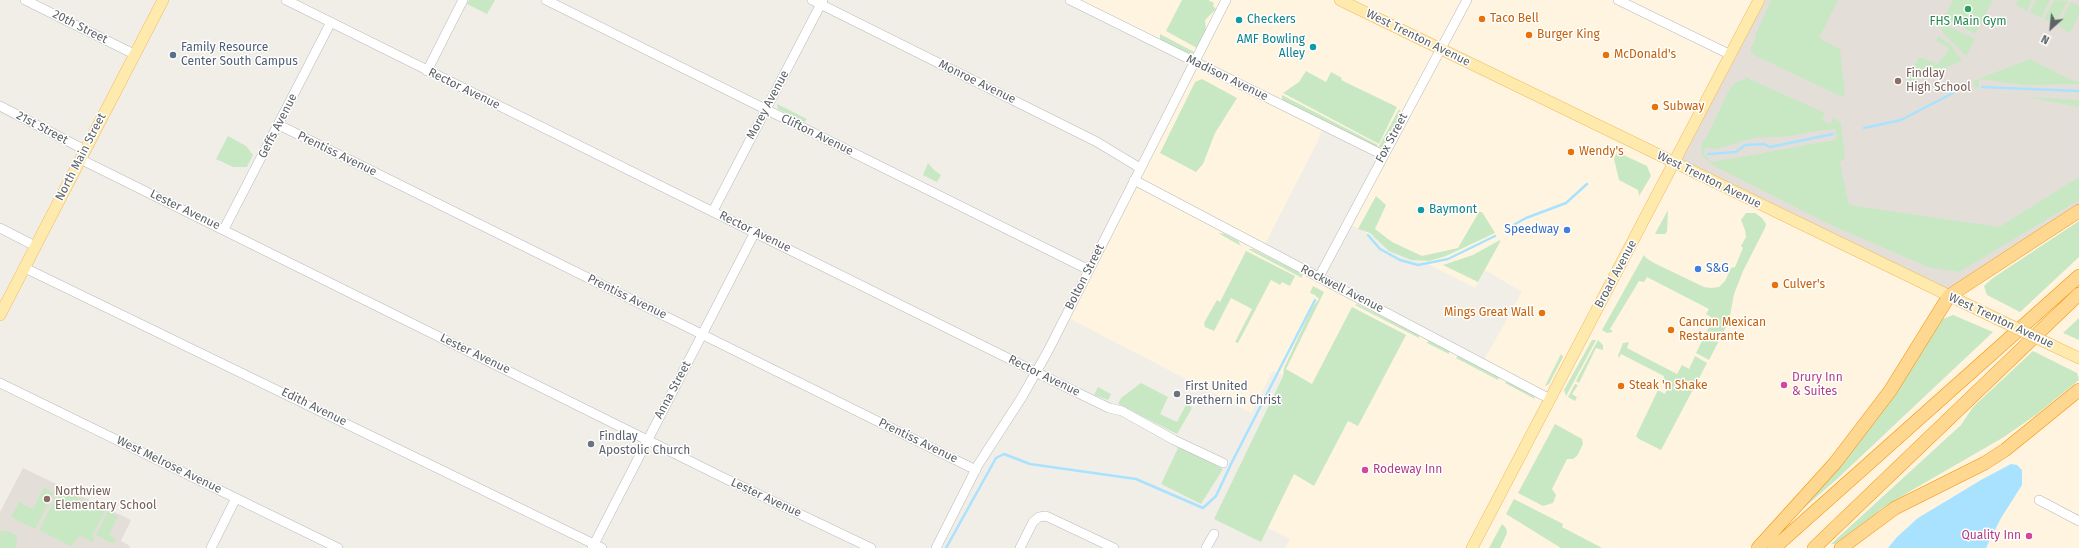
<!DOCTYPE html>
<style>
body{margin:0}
#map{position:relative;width:2079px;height:548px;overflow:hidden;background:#f1eee7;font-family:"Fira Sans",sans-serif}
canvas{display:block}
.north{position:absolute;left:2031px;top:8px;width:40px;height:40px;-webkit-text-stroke:3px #fff;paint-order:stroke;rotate:207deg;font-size:11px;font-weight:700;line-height:16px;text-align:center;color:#5e6367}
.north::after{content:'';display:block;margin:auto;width:14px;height:18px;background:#5e6367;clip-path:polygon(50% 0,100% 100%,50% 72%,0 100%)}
</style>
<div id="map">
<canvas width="2079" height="548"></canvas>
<div class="north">N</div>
</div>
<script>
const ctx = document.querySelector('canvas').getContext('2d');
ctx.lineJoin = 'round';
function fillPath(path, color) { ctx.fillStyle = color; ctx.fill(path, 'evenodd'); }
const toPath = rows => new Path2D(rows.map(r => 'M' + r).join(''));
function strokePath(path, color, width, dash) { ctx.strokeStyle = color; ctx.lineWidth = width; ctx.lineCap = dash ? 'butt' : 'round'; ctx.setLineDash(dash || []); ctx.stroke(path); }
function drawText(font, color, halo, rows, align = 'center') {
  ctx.font = font + ' "Fira Sans",sans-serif'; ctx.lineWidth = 3; ctx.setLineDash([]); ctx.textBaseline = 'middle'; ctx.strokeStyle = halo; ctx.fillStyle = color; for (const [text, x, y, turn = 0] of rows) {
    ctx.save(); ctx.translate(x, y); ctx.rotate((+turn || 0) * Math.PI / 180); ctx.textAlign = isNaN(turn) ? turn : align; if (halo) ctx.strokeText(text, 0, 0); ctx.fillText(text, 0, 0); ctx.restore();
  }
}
fillPath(toPath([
 [1077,0,2079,0,2079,548,1285,548,1290,539,1221,505,1283,375,1273,371,1251,413,1065,316,1194,62],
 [1323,126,1383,155,1347,223,1475,288,1485,270,1522,292,1483,362,1263,248,1318,141]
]), '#fef4df');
fillPath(toPath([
 [1759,0,2079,0,2079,211,1949,296,1674,163],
 [23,468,131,520,121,541,130,546,129,548,0,548,0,512]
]), '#e3dfd8');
fillPath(toPath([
 [469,0,495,0,487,14,467,4],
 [1182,0,1208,0,1214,3,1213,6,1216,9,1205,20,1206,31,1197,48,1166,31],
 [1771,0,1838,0,1819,38,1840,49,1845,94,1842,97,1754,55,1751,52,1751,48,1756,37,1755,36],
 [1953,0,1993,0,1975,34,1944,17],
 [2018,0,2032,0,2027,11,2016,5],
 [2036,0,2050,0,2041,18,2030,12],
 [2054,0,2068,1,2055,25,2044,19],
 [2071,2,2079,6,2079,15,2070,33,2058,26],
 [1940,25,1945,28,1946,25,1975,39,1966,56,1943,33],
 [1160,34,1196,53,1182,54,1160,40],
 [1938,36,1951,45,1962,61,1904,85,1919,57,1938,64,1942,57,1944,58,1949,48,1936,41],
 [2030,59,2071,80,2079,81,2079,84,2025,85,1980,79,1978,82,1979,89,1974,86,1973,81],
 [1306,71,1326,82,1331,72,1342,78,1341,80,1397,107,1379,144,1283,93,1299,82],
 [1745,77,1825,113,1822,120,1830,124,1834,118,1841,123,1845,157,1840,163,1849,205,1999,227,2079,177,2079,200,1959,272,1928,267,1831,225,1716,167,1702,156,1701,144,1708,134,1729,90,1734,84,1738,81,1745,80],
 [1835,129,1837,138,1835,140,1712,162,1705,156,1704,151,1706,147,1716,149,1754,138,1791,136,1810,132],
 [1202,79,1237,98,1215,133,1203,164,1196,172,1160,153,1195,82],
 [1282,95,1378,145,1377,147,1285,102,1282,100],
 [2026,97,2079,100,2079,107],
 [777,104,807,119,804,122,778,109],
 [1399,109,1402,114,1383,147,1378,148],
 [228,136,246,146,253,155,247,167,233,167,216,159],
 [1617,152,1647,166,1651,176,1639,196,1638,190,1619,180,1614,159],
 [928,163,934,170,941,175,937,182,923,175],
 [1376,196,1386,205,1375,229,1392,242,1422,256,1458,248,1479,212,1482,212,1495,233,1446,256,1429,261,1411,260,1389,251,1370,233,1358,229],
 [1668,210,1667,232,1665,234,1655,234],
 [1746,213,1755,213,1762,218,1766,224,1765,228,1743,271,1734,294,1729,321,1709,360,1696,353,1709,327,1702,324,1703,320,1708,322,1711,317,1706,314,1709,309,1647,277,1644,282,1639,281,1610,329,1613,332,1607,333,1602,330,1644,255,1646,258,1654,263,1704,287,1711,288,1719,287,1725,281,1731,268,1735,267,1743,248,1741,246,1746,237,1745,230,1741,220],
 [2079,221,2079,257,2020,312,1987,295,1984,286,1993,278],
 [1218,233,1225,234,1238,241,1241,246],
 [1500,240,1500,242,1478,282,1443,265,1473,255],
 [1248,249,1253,249,1302,274,1302,278],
 [1246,251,1295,276,1290,286,1282,282,1280,285,1271,280,1238,343,1235,342,1252,309,1231,298,1214,331,1205,327,1204,323,1217,300,1220,302],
 [1313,286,1324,292,1286,369,1312,384,1352,307,1406,335,1358,426,1348,421,1314,486,1294,474,1261,542,1214,519,1283,376,1284,368,1313,306,1319,299,1315,295,1310,293],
 [1357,304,1419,335,1419,338,1355,305],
 [1953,315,1993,332,1837,479,1799,512,1892,397,1943,319],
 [2079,318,2079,340,2063,333],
 [1429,340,1449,351,1449,354,1427,343],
 [1592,340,1596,340,1566,396,1564,390],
 [1598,340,1603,345,1603,350,1596,348,1579,383,1576,381],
 [1629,342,1627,348,1677,374,1682,365,1689,369,1695,356,1707,363,1661,450,1639,439,1636,436,1658,390,1665,394,1668,386,1662,383,1664,376,1621,354,1619,358,1618,356,1623,343],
 [2033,351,2077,373,2079,380,2037,414,2004,437,1914,489,1881,509,1867,522,1835,544,1831,544,1961,425,1973,407],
 [1561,354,1563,357,1549,384,1545,386],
 [1458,356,1499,377,1498,380,1456,358],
 [1507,381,1534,396,1535,399,1505,383],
 [1141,383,1168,397,1160,414,1177,422,1187,403,1192,408,1177,434,1118,404,1121,398],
 [1575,384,1578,385,1572,394,1577,397,1575,401,1568,397],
 [1098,387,1111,394,1108,400,1094,395],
 [1555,424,1582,439,1583,444,1577,456,1573,459,1567,459,1552,489,1556,495,1553,503,1543,506,1518,493],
 [1179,446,1223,469,1201,504,1161,484],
 [44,487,54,493,35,529,11,517,19,502,33,509],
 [60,489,105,512,92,536,95,537,92,542,81,536,77,538,72,546,70,546,39,530],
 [1514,499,1563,524,1562,527,1602,548,1561,548,1506,514],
 [108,511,118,516,109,535,116,539,113,544,96,535],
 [1502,524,1506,528,1507,533,1500,548,1489,548],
 [0,531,8,531,17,536,16,548,0,548]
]), '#c8e8c4');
fillPath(toPath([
 [2011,464,2017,465,2022,470,2022,485,2001,518,1986,548,1888,548,1897,537,1918,518,1981,480]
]), '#a9e2ff');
strokePath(toPath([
 [1982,87,2079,91],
 [1864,128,1901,120,1953,93],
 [1708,154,1736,152,1745,145,1764,144,1770,147,1833,134],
 [1508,228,1526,218,1566,203,1587,184],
 [1368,235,1380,249,1400,260,1418,265,1448,259,1495,236],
 [946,548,996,458,1004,454,1030,464,1136,479,1203,508,1216,496,1232,462,1315,300]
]), '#a9e2ff', 2.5);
const minor = toPath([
 [25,0,134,54],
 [286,0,1074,391,1109,408,1122,411,1174,440,1223,463],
 [546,0,1089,270],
 [812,0,1097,142,1140,168],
 [1070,0,1383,155],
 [1618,0,1731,55],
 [427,71,463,0],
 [0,106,85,150],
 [279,125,976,470],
 [80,159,724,478,871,548],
 [1134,180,1550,399],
 [713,211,823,0],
 [0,228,35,246],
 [224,229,331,22],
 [25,268,602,548],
 [1319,277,1467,0],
 [0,383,338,548],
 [2039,500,2079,521],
 [211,548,236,498],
 [592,548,755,232],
 [936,548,978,465,1022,397,1048,351,1226,0],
 [1020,548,1033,522,1039,517,1046,516,1114,548],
 [1206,548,1214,534]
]);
const major = toPath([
 [1340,0,1989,315],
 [0,315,163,0],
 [2066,352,2079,358],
 [1472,548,1759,0]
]);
const highway = toPath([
 [1758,548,1835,463,1861,429,1890,391,1949,296,2079,211],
 [1774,548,2079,276],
 [1814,548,2079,294],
 [1841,548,1895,508,1985,463,2005,450,2079,390]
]);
strokePath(minor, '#b7babd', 10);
strokePath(major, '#f3ba5e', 12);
strokePath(highway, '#f89100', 14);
strokePath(minor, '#fff', 9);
strokePath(major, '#ffeaae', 11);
strokePath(highway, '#fed791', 13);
const majorBridge = toPath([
 [1989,315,2066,352]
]);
strokePath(majorBridge, '#f3ba5e', 12, []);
strokePath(majorBridge, '#ffeaae', 11);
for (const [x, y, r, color] of [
 [1968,9,4,"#2e9e5b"],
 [1482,19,4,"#e8710a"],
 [1239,20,4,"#0f9aa8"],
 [1529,35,4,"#e8710a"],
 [1313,47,4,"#0f9aa8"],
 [173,55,4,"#5c6f8a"],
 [1606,55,4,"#e8710a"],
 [1898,81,4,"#8d6e63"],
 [1655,107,4,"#e8710a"],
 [1571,152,4,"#e8710a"],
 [1421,210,4,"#0f9aa8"],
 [1567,230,4,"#3f7fe0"],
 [1698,269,4,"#3f7fe0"],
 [1775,285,4,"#e8710a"],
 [1542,313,4,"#e8710a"],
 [1671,330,4,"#e8710a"],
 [1784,385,4,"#d1479c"],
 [1621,386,4,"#e8710a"],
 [1177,394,4,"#6b7280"],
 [591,444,4,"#6b7280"],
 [1365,470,4,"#d1479c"],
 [47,499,4,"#8d6e63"],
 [2029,536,4,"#d1479c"]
]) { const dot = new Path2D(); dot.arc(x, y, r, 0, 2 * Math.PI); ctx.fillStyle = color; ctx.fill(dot); strokePath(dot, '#fff', 1.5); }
drawText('12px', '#c56008', '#fff', [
 ["Taco Bell",1490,19],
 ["Burger King",1537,35],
 ["McDonald's",1614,55],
 ["Subway",1663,107],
 ["Wendy's",1579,152],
 ["Culver's",1783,285],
 ["Mings Great Wall",1534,313,"right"],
 ["Cancun Mexican",1679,323],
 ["Restaurante",1679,337],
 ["Steak 'n Shake",1629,386]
], 'left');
drawText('12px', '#0d838f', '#fff', [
 ["Checkers",1247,20],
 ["AMF Bowling",1305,40,"right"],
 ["Alley",1305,54,"right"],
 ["Baymont",1429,210]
], 'left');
drawText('12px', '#27864d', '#fff', [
 ["FHS Main Gym",1968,22]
]);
drawText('12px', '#5e6367', '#fff', [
 ["20th Street",80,27,27],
 ["West Trenton Avenue",1418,38,26],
 ["Madison Avenue",1227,78,26],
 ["Monroe Avenue",977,82,26],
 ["Rector Avenue",464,89,26],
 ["Morey Avenue",768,105,-62],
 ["Geffs Avenue",278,126,-63],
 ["21st Street",42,128,28],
 ["Clifton Avenue",817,135,26],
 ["Fox Street",1392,138,-62],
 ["Prentiss Avenue",337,154,26],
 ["North Main Street",81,157,-63],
 ["West Trenton Avenue",1709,180,26],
 ["Lester Avenue",185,210,26],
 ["Rector Avenue",755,232,26],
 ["Broad Avenue",1616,274,-62],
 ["Bolton Street",1085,277,-63],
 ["Rockwell Avenue",1342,289,27],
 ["Prentiss Avenue",627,297,26],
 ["West Trenton Avenue",2001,321,25],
 ["Lester Avenue",475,354,26],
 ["Rector Avenue",1044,376,26],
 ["Anna Street",673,390,-62],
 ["Edith Avenue",314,407,26],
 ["Prentiss Avenue",918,441,26],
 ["West Melrose Avenue",169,465,26],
 ["Lester Avenue",766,498,25]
]);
drawText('12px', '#4e5e75', '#fff', [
 ["Family Resource",181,48],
 ["Center South Campus",181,62]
], 'left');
drawText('12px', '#785e54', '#fff', [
 ["Findlay",1906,74],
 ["High School",1906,88],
 ["Northview",55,492],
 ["Elementary School",55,506]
], 'left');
drawText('12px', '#366cbe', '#fff', [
 ["Speedway",1559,230],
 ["S&G",1706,269,"left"]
], 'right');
drawText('12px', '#b23c85', '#fff', [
 ["Drury Inn",1792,378],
 ["& Suites",1792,392],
 ["Rodeway Inn",1373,470],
 ["Quality Inn",2021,536,"right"]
], 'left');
drawText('12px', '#5b616d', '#fff', [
 ["First United",1185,387],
 ["Brethern in Christ",1185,401],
 ["Findlay",599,437],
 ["Apostolic Church",599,451]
], 'left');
</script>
